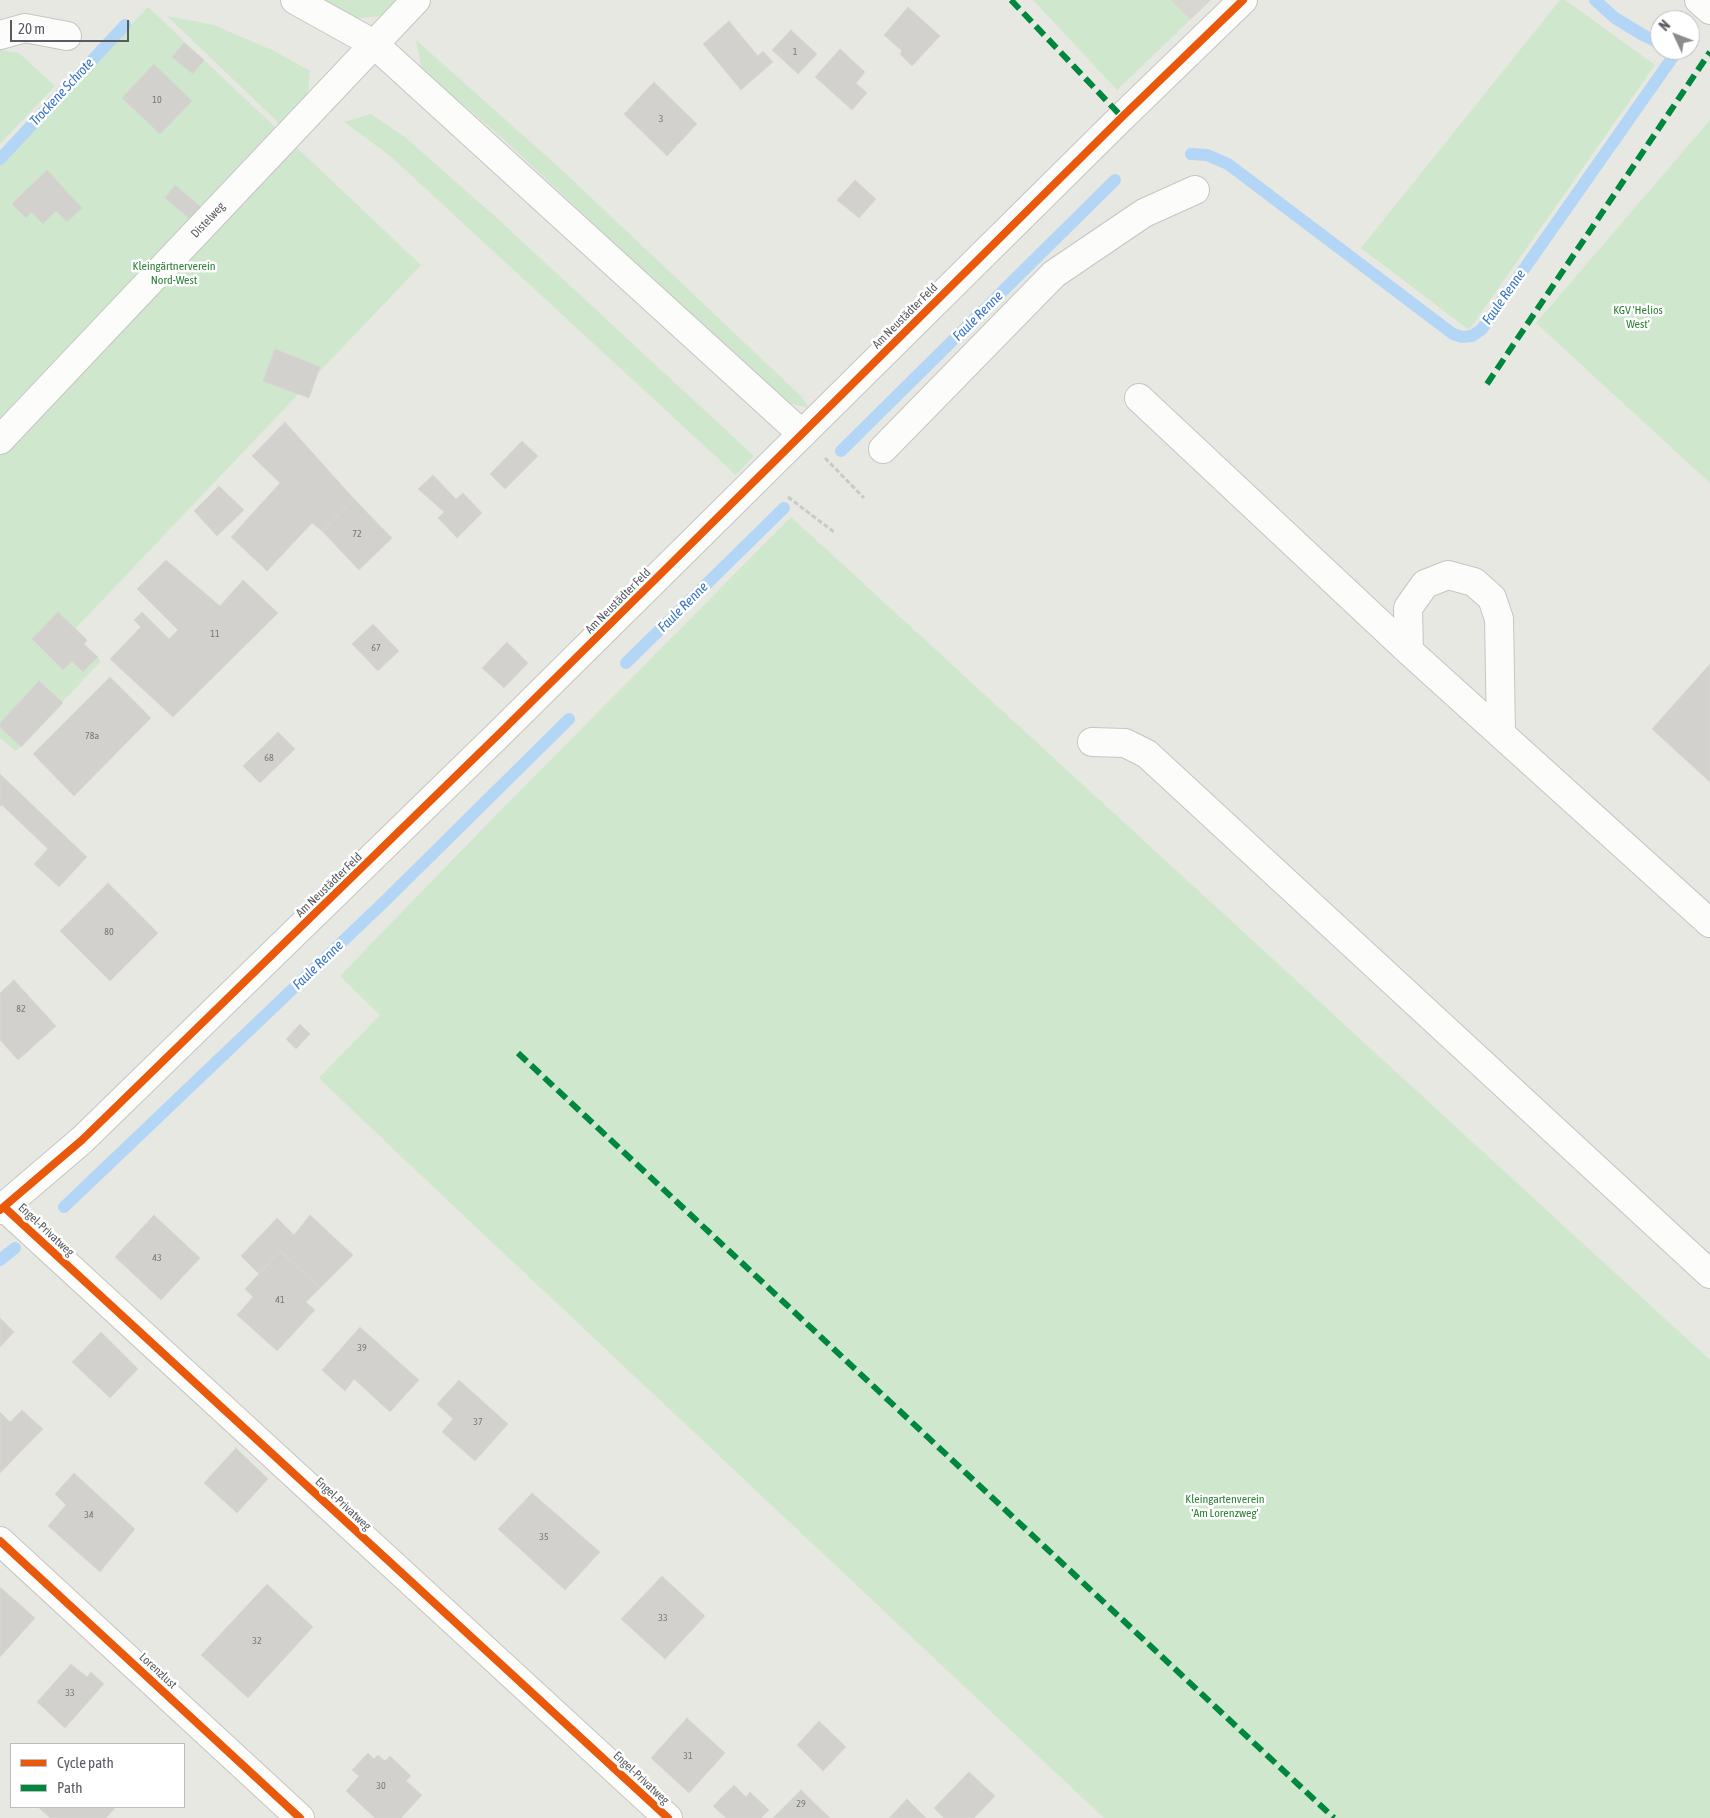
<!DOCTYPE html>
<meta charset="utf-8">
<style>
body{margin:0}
#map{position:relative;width:1710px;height:1818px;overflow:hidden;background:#e8e8e2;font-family:"Asap Condensed",sans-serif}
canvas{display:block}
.legend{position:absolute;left:10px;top:1743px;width:175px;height:65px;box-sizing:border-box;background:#fff;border:1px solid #bcbdc0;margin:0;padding:6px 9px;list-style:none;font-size:15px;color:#585b61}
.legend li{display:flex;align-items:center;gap:10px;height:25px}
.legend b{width:25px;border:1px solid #bcbdc0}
.north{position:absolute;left:1650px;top:10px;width:50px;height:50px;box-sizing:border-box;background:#fff;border:1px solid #bcbdc0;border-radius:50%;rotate:313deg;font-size:14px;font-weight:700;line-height:20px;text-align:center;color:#585b61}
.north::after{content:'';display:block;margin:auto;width:18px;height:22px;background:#8a8c8e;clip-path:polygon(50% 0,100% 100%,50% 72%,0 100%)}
.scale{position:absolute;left:10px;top:20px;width:119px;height:22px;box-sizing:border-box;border:2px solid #585b61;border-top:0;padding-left:6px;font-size:15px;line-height:18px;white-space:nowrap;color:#585b61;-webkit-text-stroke:4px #fff;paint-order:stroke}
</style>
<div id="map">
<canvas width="1710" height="1818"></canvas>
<ul class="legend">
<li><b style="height:6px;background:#e8590c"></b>Cycle path</li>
<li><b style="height:6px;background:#00873e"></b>Path</li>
</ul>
<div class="north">N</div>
<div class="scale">20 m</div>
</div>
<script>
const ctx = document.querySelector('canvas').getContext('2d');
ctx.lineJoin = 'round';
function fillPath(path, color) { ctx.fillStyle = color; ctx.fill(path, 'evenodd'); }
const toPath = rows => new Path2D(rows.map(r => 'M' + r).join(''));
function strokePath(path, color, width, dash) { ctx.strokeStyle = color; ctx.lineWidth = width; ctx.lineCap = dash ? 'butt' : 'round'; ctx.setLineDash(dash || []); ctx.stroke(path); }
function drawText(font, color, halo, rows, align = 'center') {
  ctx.font = font + ' "Asap Condensed",sans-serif'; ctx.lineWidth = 5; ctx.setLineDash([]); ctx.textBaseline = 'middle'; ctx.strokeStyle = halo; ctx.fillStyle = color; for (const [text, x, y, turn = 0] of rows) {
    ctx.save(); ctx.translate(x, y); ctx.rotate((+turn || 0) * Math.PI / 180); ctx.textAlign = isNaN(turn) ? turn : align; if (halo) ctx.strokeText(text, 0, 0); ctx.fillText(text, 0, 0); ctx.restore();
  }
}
fillPath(toPath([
 [1170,0,1211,0,1190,20]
]), '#d8d7d1');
fillPath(toPath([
 [314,0,398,0,382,16,352,19],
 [1033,0,1170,0,1190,20,1117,90],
 [1560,0,1565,0,1655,65,1469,330,1361,248],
 [148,7,421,265,72,632,101,661,16,751,0,738,0,162],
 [167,16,214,25,274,51,310,71,307,104,283,127],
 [416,40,563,171,802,397,809,408,783,402,500,136,422,70],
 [0,50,19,53,55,86,0,144],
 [371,114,406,138,499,220,754,456,736,475,389,155,344,122],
 [1710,120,1710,483,1536,323],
 [791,517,1710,1360,1710,1818,1104,1818,410,1165,319,1078,380,1015,340,976,495,816]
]), '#cee7cd');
strokePath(toPath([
 [1595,0,1615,18,1643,35,1660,43],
 [1191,154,1207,155,1228,164,1453,334,1462,337,1472,336,1482,329,1677,51,1675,50],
 [0,159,125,25],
 [841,451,1115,180],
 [626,663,784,508],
 [64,1207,385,901,569,719],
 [0,1260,15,1248]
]), '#b3d5f6', 12);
const building = toPath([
 [908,7,940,36,912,66,900,54,902,51,884,35,908,7],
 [729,21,758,56,763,51,773,62,741,90,703,44,729,21],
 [791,30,817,54,798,74,772,50,791,30],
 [184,43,204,60,193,74,172,57,184,43],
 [840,49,865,72,856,83,867,93,852,110,815,77,840,49],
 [154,64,192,101,160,134,122,98,154,64],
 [654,82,697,124,667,156,624,114,654,82],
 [47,170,82,208,67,222,56,211,43,224,32,212,26,218,12,204,47,170],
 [855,180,876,199,859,218,837,200,855,180],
 [175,185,201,207,190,219,165,198,175,185],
 [275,349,320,367,309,398,263,381,275,349],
 [285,422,354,499,322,531,312,523,267,571,231,537,280,483,252,456,285,422],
 [522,441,538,456,505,489,490,474,522,441],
 [433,475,456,499,463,493,482,513,457,538,438,518,444,512,418,489,433,475],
 [219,486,244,510,217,536,194,511,219,486],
 [354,499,392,538,359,570,322,531,354,499],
 [166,560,220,606,243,580,278,613,173,717,110,659,141,627,134,620,142,612,169,639,178,630,137,589,166,560],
 [58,612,87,640,84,644,98,657,83,672,72,661,63,670,32,639,58,612],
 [373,624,399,651,378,671,352,644,373,624],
 [507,642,528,663,504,688,482,668,507,642],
 [1710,664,1710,782,1652,729,1710,664],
 [110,677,151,718,74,796,33,754,110,677],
 [39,681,63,703,21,747,0,727,0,723,39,681],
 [278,732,295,749,260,783,243,766,278,732],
 [0,774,87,857,59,887,34,864,48,849,2,805,0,807,0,774],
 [108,883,158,933,110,981,60,931,108,883],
 [14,980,56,1026,18,1060,0,1040,0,993,14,980],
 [300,1024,310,1034,296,1049,286,1039,300,1024],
 [154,1215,200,1258,161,1300,115,1257,154,1215],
 [310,1215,353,1255,320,1288,280,1251,259,1274,241,1256,277,1218,294,1235,310,1215],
 [280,1251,320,1288,306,1302,315,1310,277,1351,237,1315,253,1297,245,1289,280,1251],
 [0,1318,14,1332,0,1347,0,1318],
 [360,1327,419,1380,390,1412,354,1379,345,1391,322,1370,360,1327],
 [101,1332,138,1369,110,1398,72,1362,101,1332],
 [459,1380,508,1424,475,1461,442,1432,453,1419,437,1404,459,1380],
 [22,1410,43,1429,0,1473,0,1412,10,1422,22,1410],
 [236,1448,268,1479,237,1513,204,1483,236,1448],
 [74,1473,135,1529,100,1572,48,1526,66,1505,55,1494,74,1473],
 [532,1493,600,1552,565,1590,498,1529,532,1493],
 [662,1576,705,1616,665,1659,621,1619,662,1576],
 [267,1584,313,1627,248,1698,201,1655,267,1584],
 [0,1587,35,1618,0,1657,0,1587],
 [71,1664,87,1677,91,1672,104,1684,65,1728,37,1702,71,1664],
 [687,1718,725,1753,689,1793,651,1758,687,1718],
 [819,1721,846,1747,823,1771,797,1745,819,1721],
 [368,1753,374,1759,378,1755,385,1761,390,1756,411,1776,406,1781,422,1795,401,1818,375,1818,346,1791,359,1776,352,1770,368,1753],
 [969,1772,995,1796,974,1818,944,1818,934,1808,969,1772],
 [734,1785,746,1797,750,1792,769,1810,761,1818,726,1818,713,1806,734,1785],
 [801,1790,830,1818,773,1818,801,1790],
 [907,1799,926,1818,889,1818,907,1799],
 [38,1807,116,1807,106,1818,50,1818,38,1807]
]);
fillPath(building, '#d2d1cd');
strokePath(building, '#d8d7d1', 1);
const minor = toPath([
 [295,0,374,44,802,434],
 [1699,0,1710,10],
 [0,35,25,28,67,36],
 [1139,398,1409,651,1710,923],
 [0,440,416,0],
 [883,449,1054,274,1144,213,1195,190],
 [1409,651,1408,608,1425,584,1448,575,1474,582,1492,598,1499,619,1501,732],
 [1092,742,1125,743,1147,754,1710,1274],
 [4,1207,668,1818],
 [0,1210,82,1140,500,733,1122,117,1243,0],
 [0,1541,300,1818]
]);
strokePath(minor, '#c5c6c4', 30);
strokePath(toPath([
 [825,458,864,498],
 [788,497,834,532]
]), '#c5cbc9', 3, [5, 2.5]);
strokePath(minor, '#fcfcfb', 28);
strokePath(toPath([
 [1011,0,1122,117],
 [1487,384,1710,52],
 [518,1053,1334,1818]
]), '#00873e', 6, [12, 6]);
strokePath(toPath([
 [4,1207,668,1818],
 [0,1210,82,1140,500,733,1122,117,1243,0],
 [0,1541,300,1818]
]), '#e8590c', 8);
drawText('10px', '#77797c', null, [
 ["1",795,52],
 ["10",157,100],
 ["3",661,119],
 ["72",357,534],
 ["11",215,634],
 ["67",376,648],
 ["78a",92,736],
 ["68",269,758],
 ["80",109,932],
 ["82",21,1009],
 ["43",157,1258],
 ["41",280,1300],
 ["39",362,1348],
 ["37",478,1422],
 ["34",89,1515],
 ["35",544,1537],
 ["33",663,1618],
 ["32",257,1641],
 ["33",70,1693],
 ["31",688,1756],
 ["30",381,1786],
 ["29",801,1804]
]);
drawText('12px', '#585b61', '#fff', [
 ["Distelweg",208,220,-47],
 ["Am Neustädter Feld",905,316,-45],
 ["Am Neustädter Feld",618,601,-45],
 ["Am Neustädter Feld",329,885,-44],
 ["Engel-Privatweg",46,1230,43],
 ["Engel-Privatweg",343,1504,43],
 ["Lorenzlust",158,1671,43],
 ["Engel-Privatweg",641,1778,43]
]);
drawText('12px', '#2e8237', '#fff', [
 ["Kleingärtnerverein",174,266],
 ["Nord-West",174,280],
 ["KGV 'Helios",1638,310],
 ["West'",1638,324],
 ["Kleingartenverein",1225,1499],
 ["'Am Lorenzweg'",1225,1513]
]);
drawText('italic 14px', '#3875c9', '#fff', [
 ["Trockene Schrote",62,92,-47],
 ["Faule Renne",1504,297,-55],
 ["Faule Renne",978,316,-45],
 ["Faule Renne",683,607,-45],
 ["Faule Renne",318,965,-44]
]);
</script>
